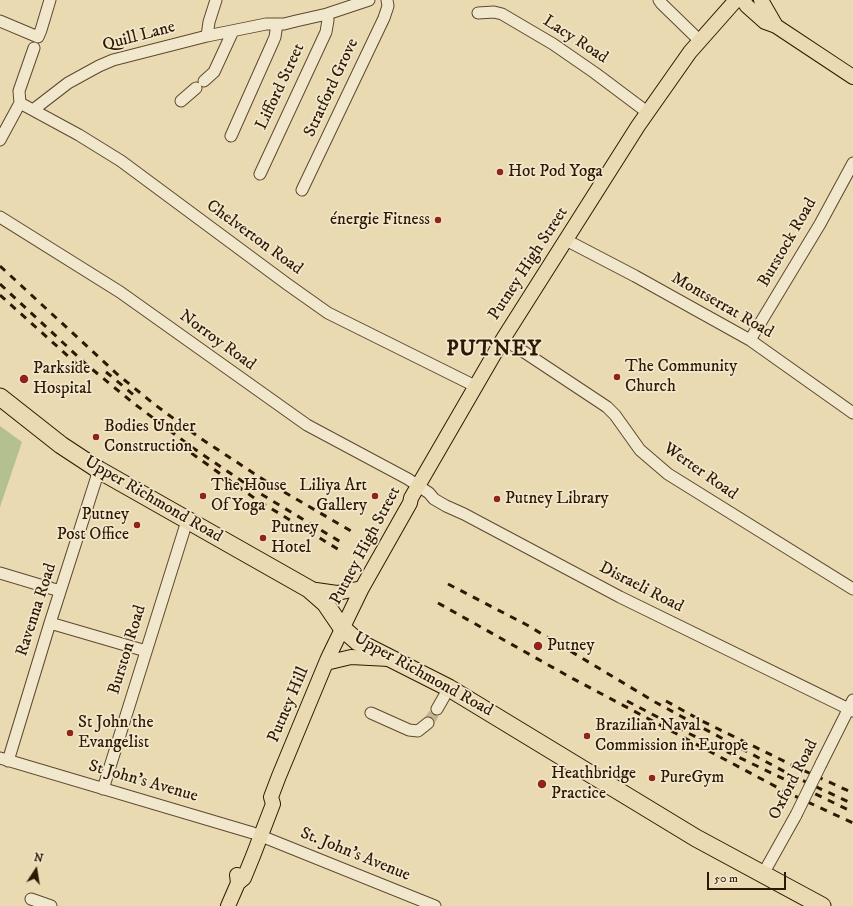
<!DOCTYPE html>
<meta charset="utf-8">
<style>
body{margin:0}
#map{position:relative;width:853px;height:906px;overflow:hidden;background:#eadab2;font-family:"IM FELL DW Pica",serif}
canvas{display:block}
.north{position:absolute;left:16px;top:850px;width:40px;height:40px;-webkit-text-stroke:3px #f1e7cd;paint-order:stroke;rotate:12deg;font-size:11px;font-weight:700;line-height:16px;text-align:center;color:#2e1802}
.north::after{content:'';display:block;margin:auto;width:14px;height:18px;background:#2e1802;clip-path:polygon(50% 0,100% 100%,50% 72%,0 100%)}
.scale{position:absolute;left:707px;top:872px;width:79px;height:18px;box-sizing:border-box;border:2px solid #2e1802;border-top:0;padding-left:5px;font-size:12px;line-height:14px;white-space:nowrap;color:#2e1802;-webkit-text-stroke:3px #f1e7cd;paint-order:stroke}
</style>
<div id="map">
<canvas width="853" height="906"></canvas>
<div class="north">N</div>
<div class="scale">50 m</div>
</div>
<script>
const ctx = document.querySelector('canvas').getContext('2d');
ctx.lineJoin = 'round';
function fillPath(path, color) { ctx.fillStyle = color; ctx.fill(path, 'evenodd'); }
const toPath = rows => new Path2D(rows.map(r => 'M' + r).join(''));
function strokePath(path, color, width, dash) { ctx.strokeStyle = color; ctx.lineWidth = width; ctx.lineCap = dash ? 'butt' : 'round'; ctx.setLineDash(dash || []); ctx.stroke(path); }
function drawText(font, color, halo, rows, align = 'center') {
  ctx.font = font + ' "IM FELL DW Pica",serif'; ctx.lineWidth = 3.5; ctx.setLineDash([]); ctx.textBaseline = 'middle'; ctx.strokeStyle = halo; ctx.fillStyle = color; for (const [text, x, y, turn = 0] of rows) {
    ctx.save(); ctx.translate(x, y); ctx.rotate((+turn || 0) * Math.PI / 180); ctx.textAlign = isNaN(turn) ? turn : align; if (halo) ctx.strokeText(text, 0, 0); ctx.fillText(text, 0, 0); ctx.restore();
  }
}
fillPath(toPath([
 [0,426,22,442,0,507]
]), '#b4c08e');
strokePath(toPath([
 [428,723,437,709]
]), '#c4b38f', 11, [11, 5.5]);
const minor = toPath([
 [659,0,661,3,699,40],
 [478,13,494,12,502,14,553,44,595,73,647,112],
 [0,21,38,37,41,30,50,0],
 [207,36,209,22,216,0],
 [204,81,214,72,233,31],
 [181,101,196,88],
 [20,103,79,135,121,161,287,284,328,313,475,386],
 [33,110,68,83,99,66,113,60,207,36,266,24,284,24,296,21,327,14,369,0],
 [231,136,272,44,275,37,277,24],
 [0,140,20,103,19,91,34,48],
 [260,174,326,32,328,20,327,14],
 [302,190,384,18,388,6,387,0],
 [0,217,120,292,307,425,408,479,429,493,434,499,446,506,464,514,620,597,853,711],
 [566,240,635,276,750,340,853,413],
 [503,339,521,350,607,407,615,415,640,450,668,474,853,589],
 [750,340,820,224,853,163],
 [0,573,60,591],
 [50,623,146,651],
 [437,709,449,688],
 [371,713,409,730,418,731,428,723],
 [0,758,253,833],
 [8,761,50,623,99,470],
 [821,764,853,700],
 [103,789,187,521],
 [261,836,435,906],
 [763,874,796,815],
 [31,899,51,906]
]);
const major = toPath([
 [743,0,747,6,765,22,776,26,853,77],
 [761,0,776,26],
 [309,589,337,593,362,588],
 [326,663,351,657,389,659],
 [238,883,244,878,253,856,273,804,271,797,279,776,328,658,362,588,410,503,411,498,503,339,638,126,690,52,736,0],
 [228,906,238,883,237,875]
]);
const highway = toPath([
 [0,397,61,445,99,470,309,589,325,603,342,628,358,642,449,688,696,838,822,906]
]);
strokePath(minor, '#5d482e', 13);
strokePath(major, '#2e1802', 16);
strokePath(highway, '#2e1802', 19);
strokePath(minor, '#f1e7cd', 11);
strokePath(major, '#eadab2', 14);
strokePath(highway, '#eadab2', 17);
strokePath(toPath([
 [0,266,117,374,154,404,200,438,267,482,351,531],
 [0,284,87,365,132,402,193,448,261,494,344,544],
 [0,295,79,366],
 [106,372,135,396],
 [180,445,257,500,341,551],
 [448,584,527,625,655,702,699,726,791,775,853,804],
 [438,603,568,676,786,792,853,823],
 [627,701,690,734,853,812],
 [666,701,702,721,794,766,853,793]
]), '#2e1802', 3, [7, 7]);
const minorBridge = toPath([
 [796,815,821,764]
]);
strokePath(minorBridge, '#5d482e', 13, []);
strokePath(minorBridge, '#f1e7cd', 11);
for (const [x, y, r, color] of [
 [500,172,4,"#8f2418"],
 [438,220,4,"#8f2418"],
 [617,377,4,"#8f2418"],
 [24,379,5,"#8f2418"],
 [96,437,4,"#8f2418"],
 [203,496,4,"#8f2418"],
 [375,496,4,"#8f2418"],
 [497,499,4,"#8f2418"],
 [137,525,4,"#8f2418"],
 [263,538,4,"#8f2418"],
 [538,646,5,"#8f2418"],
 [70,733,4,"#8f2418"],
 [587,736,4,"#8f2418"],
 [652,778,4,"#8f2418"],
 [542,784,5,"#8f2418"]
]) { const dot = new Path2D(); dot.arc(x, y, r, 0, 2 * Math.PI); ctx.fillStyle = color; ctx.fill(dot); strokePath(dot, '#f1e7cd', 1.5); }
drawText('17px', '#2e1802', '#f1e7cd', [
 ["Quill Lane",139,37,-15],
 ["Lacy Road",575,40,33],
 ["Lifford Street",281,87,-65],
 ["Stratford Grove",332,88,-65],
 ["Chelverton Road",254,238,36],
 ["Burstock Road",788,243,-60],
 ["Putney High Street",529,264,-57],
 ["Montserrat Road",722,306,30],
 ["Norroy Road",217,341,36],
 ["Werter Road",700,472,35],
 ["Upper Richmond Road",153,500,30],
 ["Putney High Street",366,546,-62],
 ["Disraeli Road",641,588,27],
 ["Ravenna Road",37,610,-72],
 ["Burston Road",128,650,-73],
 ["Upper Richmond Road",423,675,29],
 ["Putney Hill",289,705,-67],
 ["Oxford Road",794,780,-63],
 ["St John's Avenue",143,782,16],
 ["St. John's Avenue",355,855,22]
]);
drawText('17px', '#2e1802', '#f1e7cd', [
 ["Hot Pod Yoga",508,172],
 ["énergie Fitness",430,220,"right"],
 ["The Community",625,367],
 ["Church",625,387],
 ["Parkside",33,369],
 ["Hospital",33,389],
 ["Bodies Under",104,427],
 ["Construction",104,447],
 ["The House",211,486],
 ["Of Yoga",211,506],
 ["Liliya Art",367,486,"right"],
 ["Gallery",367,506,"right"],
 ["Putney Library",505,499],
 ["Putney",129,515,"right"],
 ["Post Office",129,535,"right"],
 ["Putney",271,528],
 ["Hotel",271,548],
 ["Putney",547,646],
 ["St John the",78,723],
 ["Evangelist",78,743],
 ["Brazilian Naval",595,726],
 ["Commission in Europe",595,746],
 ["Heathbridge",551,774],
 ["Practice",551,794],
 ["PureGym",660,778]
], 'left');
ctx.letterSpacing = '1px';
drawText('bold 21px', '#2e1802', '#f1e7cd', [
 ["PUTNEY",494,351]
]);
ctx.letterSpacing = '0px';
</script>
